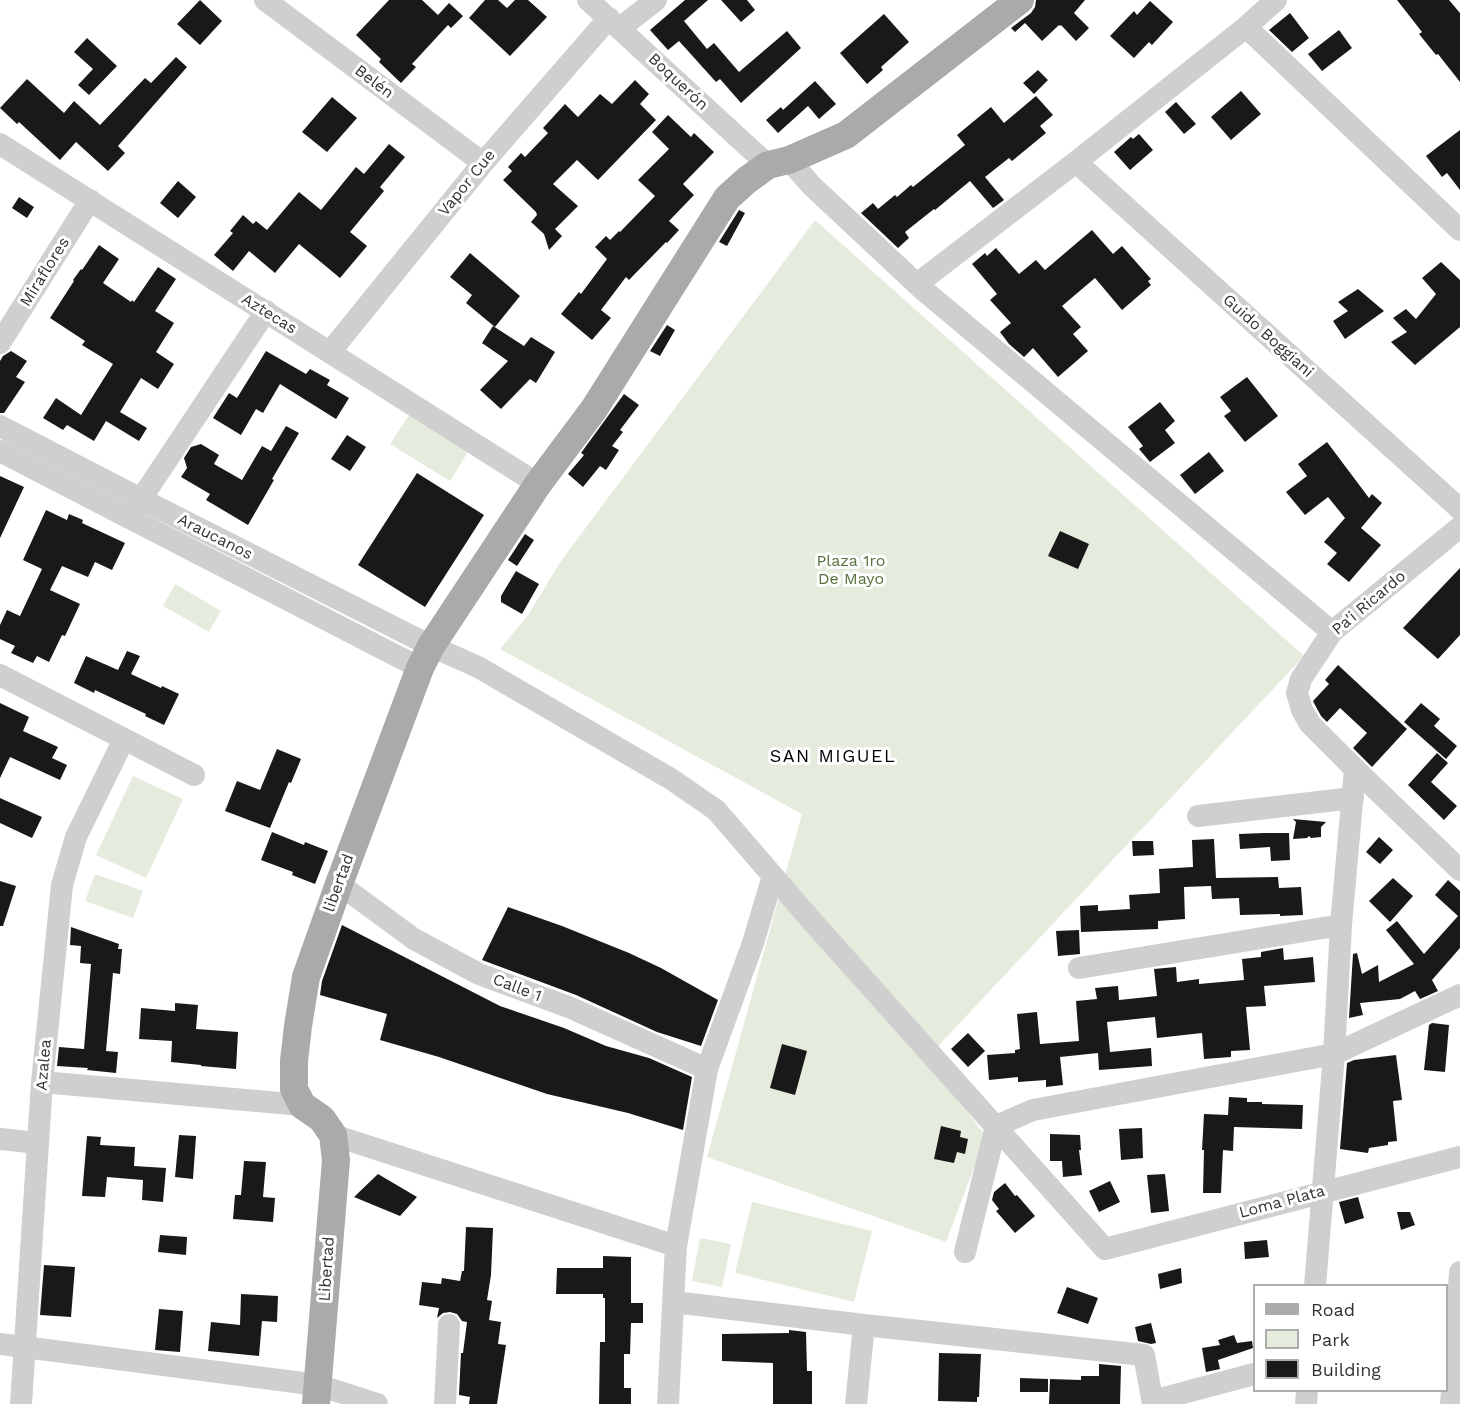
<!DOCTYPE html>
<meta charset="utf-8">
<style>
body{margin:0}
#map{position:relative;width:1460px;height:1404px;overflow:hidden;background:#fff;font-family:"Work Sans",sans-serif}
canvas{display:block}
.legend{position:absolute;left:1253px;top:1284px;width:195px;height:108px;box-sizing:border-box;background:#fff;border:2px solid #adadad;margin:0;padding:8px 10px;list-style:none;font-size:18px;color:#323232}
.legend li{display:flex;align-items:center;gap:12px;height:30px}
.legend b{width:30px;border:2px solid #adadad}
</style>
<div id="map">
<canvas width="1460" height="1404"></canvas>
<ul class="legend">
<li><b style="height:8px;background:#aaa"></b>Road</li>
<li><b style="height:16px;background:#e5ecde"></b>Park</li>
<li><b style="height:16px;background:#191919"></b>Building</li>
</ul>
</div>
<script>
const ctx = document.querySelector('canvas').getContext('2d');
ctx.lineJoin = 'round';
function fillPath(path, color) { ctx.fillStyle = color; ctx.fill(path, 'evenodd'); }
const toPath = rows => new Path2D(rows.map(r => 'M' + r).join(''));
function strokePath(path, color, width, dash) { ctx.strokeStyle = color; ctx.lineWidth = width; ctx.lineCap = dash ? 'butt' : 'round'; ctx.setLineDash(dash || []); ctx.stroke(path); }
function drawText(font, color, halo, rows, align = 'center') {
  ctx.font = font + ' "Work Sans",sans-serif'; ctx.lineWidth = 6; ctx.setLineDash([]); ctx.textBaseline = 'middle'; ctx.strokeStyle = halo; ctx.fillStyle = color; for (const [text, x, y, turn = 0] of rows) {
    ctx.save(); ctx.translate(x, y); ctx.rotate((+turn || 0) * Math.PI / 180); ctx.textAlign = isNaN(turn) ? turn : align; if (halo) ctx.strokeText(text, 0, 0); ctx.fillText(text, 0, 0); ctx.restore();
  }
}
fillPath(toPath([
 [815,220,1304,656,926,1059,986,1136,946,1242,707,1157,802,814,500,649,528,615,561,561],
 [409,415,468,452,450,481,390,444],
 [175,584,221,611,209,632,163,606],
 [133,776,183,799,146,878,96,855],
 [95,874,143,891,133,918,85,901],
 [752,1202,872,1231,854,1302,735,1273],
 [700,1238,731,1244,722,1287,692,1281]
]), '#e5ecde');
fillPath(toPath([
 [200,0,222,21,200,45,177,24],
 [389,0,422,0,438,15,449,3,463,16,451,28,448,25,412,64,416,67,401,83,379,62,381,59,356,35],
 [485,0,498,0,507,8,515,0,528,0,547,17,510,56,469,18],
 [685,0,708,0,684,21,707,49,714,43,739,72,787,31,801,48,741,103,720,79,716,82,679,41,668,50,650,30],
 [721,0,747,0,755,10,741,22],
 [1036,0,1085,0,1074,13,1089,28,1076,41,1061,25,1060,26,1059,25,1042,41,1025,23,1015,32,1011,28,1031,13,1035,7],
 [1397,0,1449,0,1460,13,1460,82,1438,54,1436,55,1419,34,1422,32],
 [1150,1,1173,22,1152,45,1149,42,1134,58,1110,36,1134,11,1137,15],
 [1290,13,1309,38,1292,52,1269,30],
 [884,14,909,42,881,67,883,70,867,84,840,53],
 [1339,30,1352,48,1322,71,1308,54],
 [87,38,117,66,89,95,78,85,93,69,74,52],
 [176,57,187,67,118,146,125,153,108,171,76,142,60,160,19,122,17,124,0,108,27,79,64,113,74,101,100,125,145,78,151,83],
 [1038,70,1048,80,1034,94,1023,83],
 [635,80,649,94,640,104,656,120,598,180,577,160,553,184,578,206,555,229,562,236,549,250,544,234,531,222,537,215,536,212,503,180,512,171,508,167,521,153,525,157,548,133,543,128,565,104,578,117,600,94,612,104],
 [815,81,836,104,819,119,808,106,778,133,766,120,781,107,783,110],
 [1241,91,1261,114,1231,140,1211,117],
 [1036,96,1053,115,1040,126,1046,133,1012,161,1009,158,985,177,1004,200,993,208,970,181,935,210,934,209,905,232,909,238,898,248,861,213,873,203,878,209,895,195,897,197,911,185,913,187,965,145,957,135,991,107,1004,123],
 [332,97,357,118,327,152,302,132],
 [1176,102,1196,124,1184,134,1165,112],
 [668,115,691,137,694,133,714,152,683,184,694,195,669,221,679,230,667,243,666,242,629,280,626,277,601,310,611,318,592,340,561,314,579,292,581,294,607,259,595,247,606,236,610,240,619,231,620,232,655,196,638,180,669,149,652,132],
 [1460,130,1460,190,1447,173,1442,177,1426,156],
 [1139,134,1153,150,1130,170,1114,152,1131,137,1133,139],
 [389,144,405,157,380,187,384,191,350,232,367,246,340,278,299,244,275,273,249,251,233,271,214,255,233,233,230,231,243,215,253,224,256,221,267,230,299,192,321,210,356,167,364,174],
 [178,181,196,197,178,218,160,203],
 [19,197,34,207,27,218,12,208],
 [739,210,745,213,727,246,719,242],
 [1092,230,1113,254,1122,246,1151,279,1148,281,1151,285,1122,310,1095,278,1062,306,1081,327,1073,334,1088,351,1058,377,1033,348,1024,357,1009,344,1000,332,1011,323,990,300,997,294,972,264,985,253,987,256,996,248,1019,274,1036,260,1045,270],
 [99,245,119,259,103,283,131,302,132,300,134,302,158,267,176,279,155,311,174,323,156,352,174,364,158,389,141,378,120,412,147,428,139,441,106,421,94,441,67,425,63,430,43,418,56,398,81,415,113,364,82,345,85,341,50,318,74,281,73,280,81,269,82,270],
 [470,253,520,296,495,327,466,303,472,295,450,277],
 [1441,262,1460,280,1460,327,1415,365,1391,342,1407,332,1393,318,1406,309,1416,319,1436,294,1422,278],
 [1358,289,1384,311,1345,339,1333,321,1348,311,1338,302],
 [667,325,675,330,660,356,650,351],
 [493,326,524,346,531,337,555,352,536,383,530,379,501,409,480,390,508,361,482,343],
 [11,351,27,361,16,377,25,382,4,413,0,413,0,361,3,356],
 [266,351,306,374,310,369,330,380,327,385,349,398,336,419,280,384,263,413,256,409,241,435,213,418,229,393,237,398],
 [1247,377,1278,416,1245,442,1224,416,1231,411,1220,397],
 [624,394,639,405,620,430,623,432,612,446,619,450,606,470,600,466,583,487,568,474,584,455,581,453],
 [1160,402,1175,421,1165,430,1175,443,1150,462,1139,449,1143,446,1128,427],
 [286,426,299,433,272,479,274,480,248,525,206,500,210,494,181,477,187,468,184,458,191,447,201,444,219,455,214,464,242,480,262,446,271,451],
 [347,435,366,447,350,471,331,459],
 [1327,442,1369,498,1372,494,1382,503,1361,528,1381,545,1349,582,1327,564,1337,553,1324,542,1345,518,1328,497,1305,515,1286,492,1307,476,1298,464],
 [1209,452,1224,471,1195,494,1180,475],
 [417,473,484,515,425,607,358,565],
 [0,476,24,487,0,538],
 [46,510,67,520,69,514,83,520,82,523,125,543,112,570,95,562,88,577,62,566,50,590,80,604,65,636,62,635,49,662,37,656,33,663,11,653,15,646,0,639,0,625,7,610,20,616,42,569,23,560],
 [1060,531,1089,544,1078,569,1048,556],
 [525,534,534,540,517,566,508,560],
 [1460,568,1460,635,1438,659,1403,628],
 [516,571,539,584,522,614,501,602,501,596],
 [127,651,140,656,131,674,161,688,162,686,179,694,164,725,145,716,146,714,95,690,94,693,74,683,86,656,118,670],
 [1338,665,1407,729,1372,767,1353,748,1367,733,1340,708,1327,722,1321,716,1315,705,1313,701,1329,684,1325,680],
 [0,703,29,717,23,731,58,747,52,758,67,765,60,780,10,757,0,778],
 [1421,703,1440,719,1434,726,1457,746,1446,759,1404,722],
 [277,749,301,759,291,783,289,782,270,828,225,811,237,781,260,790],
 [1437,753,1448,763,1431,782,1457,806,1444,820,1408,785],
 [0,798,42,817,32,838,0,823],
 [1293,819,1326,822,1321,827,1321,837,1311,838,1309,836,1307,838,1293,839,1296,822],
 [272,832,304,845,305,842,328,851,315,884,292,875,293,872,261,860],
 [1264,833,1289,833,1290,860,1271,861,1270,847,1240,849,1239,834],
 [1379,837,1393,850,1380,864,1366,852],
 [1214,839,1216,878,1278,877,1279,888,1301,887,1303,915,1280,916,1280,914,1240,915,1239,898,1212,899,1211,886,1184,887,1185,919,1158,921,1158,929,1081,932,1080,906,1098,905,1098,911,1130,909,1129,895,1160,893,1159,869,1193,867,1192,840],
 [1132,841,1153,841,1154,855,1133,856],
 [1393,878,1413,896,1390,922,1369,901],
 [1448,880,1460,891,1460,948,1432,980,1438,991,1420,999,1415,991,1400,999,1360,1003,1363,1015,1349,1018,1353,954,1357,953,1362,974,1378,965,1379,982,1414,964,1386,930,1397,921,1424,954,1458,916,1435,895],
 [0,881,16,886,3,926,0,926],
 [508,907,562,926,629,953,661,968,718,1000,701,1046,657,1032,576,995,482,960],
 [342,925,500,1006,564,1028,606,1046,649,1058,692,1077,683,1130,628,1113,547,1094,439,1057,380,1040,387,1014,320,995,322,981],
 [71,927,119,944,118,949,122,949,120,974,113,973,106,1051,118,1052,116,1073,87,1070,88,1068,57,1066,59,1047,84,1049,91,964,80,963,81,946,70,945],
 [1079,930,1080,954,1058,956,1056,931],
 [1283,948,1284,960,1313,957,1315,982,1264,986,1266,1006,1246,1007,1250,1050,1231,1051,1231,1057,1204,1059,1202,1033,1157,1038,1155,1017,1107,1022,1110,1052,1151,1048,1152,1066,1099,1070,1098,1053,1060,1057,1063,1085,1046,1087,1046,1080,1018,1082,1018,1077,989,1080,987,1055,1015,1053,1015,1050,1020,1049,1017,1014,1037,1012,1040,1044,1079,1041,1076,1001,1097,999,1095,988,1118,986,1119,1000,1157,996,1154,969,1176,967,1177,982,1199,979,1199,984,1244,980,1242,959,1261,957,1261,952],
 [175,1003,198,1005,196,1029,238,1032,236,1069,201,1066,201,1065,171,1062,172,1041,139,1039,141,1008,175,1011],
 [1432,1023,1449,1025,1445,1072,1424,1070,1429,1025],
 [968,1033,985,1051,968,1067,951,1049],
 [782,1044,807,1051,795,1095,770,1088],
 [1396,1055,1402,1100,1393,1101,1397,1141,1388,1142,1388,1145,1369,1148,1368,1153,1340,1149,1347,1063,1354,1060],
 [1229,1097,1247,1098,1247,1102,1262,1102,1262,1104,1303,1105,1302,1129,1234,1127,1233,1151,1223,1150,1221,1193,1203,1193,1204,1150,1202,1150,1204,1114,1228,1115],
 [941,1126,961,1131,960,1137,968,1139,965,1154,957,1152,954,1163,934,1159],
 [1142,1128,1143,1158,1121,1160,1119,1129],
 [1050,1134,1080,1135,1081,1150,1079,1150,1082,1175,1063,1177,1062,1161,1050,1161],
 [179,1135,196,1136,193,1179,175,1177],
 [87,1136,101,1137,100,1145,135,1147,134,1166,166,1168,163,1202,142,1200,143,1180,107,1177,105,1197,82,1196],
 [244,1161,266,1162,263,1197,275,1198,273,1222,233,1219,235,1195,241,1195],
 [378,1174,417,1197,400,1216,354,1197],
 [1165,1174,1169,1211,1151,1213,1147,1175],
 [1110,1181,1120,1202,1099,1212,1089,1191],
 [1005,1183,1015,1196,1017,1195,1035,1216,1015,1233,996,1211,999,1209,992,1200,994,1192],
 [1358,1197,1364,1218,1345,1224,1339,1202],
 [1397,1212,1410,1212,1415,1225,1401,1230],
 [466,1227,493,1228,491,1275,487,1300,492,1301,489,1320,501,1322,498,1344,506,1345,497,1404,469,1404,470,1397,459,1395,461,1353,463,1353,467,1322,462,1321,457,1314,450,1312,443,1313,437,1318,439,1308,419,1305,422,1282,441,1284,442,1278,460,1281,462,1271,464,1271],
 [160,1235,187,1237,186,1255,158,1252],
 [1267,1240,1269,1257,1245,1259,1244,1242],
 [603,1256,631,1257,631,1303,643,1303,643,1323,631,1323,630,1354,624,1354,624,1388,631,1388,631,1404,599,1404,600,1342,605,1342,605,1298,603,1298,603,1294,556,1294,557,1268,603,1268],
 [44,1265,75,1267,71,1317,40,1315],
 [1181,1268,1182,1283,1160,1289,1158,1274],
 [1067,1287,1098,1298,1088,1324,1057,1313],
 [241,1294,278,1296,277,1322,262,1321,259,1356,208,1351,211,1322,240,1325],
 [159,1309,183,1311,180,1352,155,1350],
 [1151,1323,1156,1343,1151,1344,1138,1341,1135,1327],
 [789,1330,806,1332,807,1371,812,1371,812,1404,773,1404,773,1363,722,1361,722,1334,789,1333],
 [1234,1335,1237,1343,1252,1341,1253,1348,1218,1360,1220,1369,1206,1372,1202,1348,1220,1345,1218,1340],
 [939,1353,981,1354,979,1397,977,1397,977,1402,938,1401],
 [1099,1364,1121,1366,1120,1404,1049,1404,1050,1379,1081,1380,1081,1376,1099,1376],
 [1020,1378,1048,1379,1048,1392,1020,1392]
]), '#191919');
strokePath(toPath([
 [265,0,483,163],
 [588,0,768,165],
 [1246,27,1460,230],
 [620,28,656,0],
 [0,144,538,484],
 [789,160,812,186,921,288,1332,632],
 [1076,162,1460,509],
 [917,284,1076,162,1246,27,1276,0],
 [0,343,90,200],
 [330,352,483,163,609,18],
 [0,426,141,499,431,646,478,667,671,779,716,810,811,920,1105,1249,1460,1157],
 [0,451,420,668],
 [135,511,141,499,266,311],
 [1460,527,1332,632,1301,679,1297,693,1302,710,1310,724,1355,769,1460,870],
 [0,675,194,775],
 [1198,816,1353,798],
 [339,884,414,939,479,974,571,1008,707,1069],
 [1079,968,1341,925],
 [42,1082,302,1105],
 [333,1135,676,1246],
 [0,1139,38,1143],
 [965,1252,996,1126,1033,1110,1334,1054,1460,995],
 [1315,1286,1334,1054,1341,925,1355,769],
 [674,1302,864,1325,1144,1355,1153,1404],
 [0,1344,318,1385,377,1404],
 [1153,1401,1254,1374],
 [21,1404,42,1082,62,885,76,837,124,739],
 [445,1404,449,1325],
 [668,1404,676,1246,707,1069,753,943,773,876],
 [856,1404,864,1325],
 [1306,1404,1307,1390],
 [1451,1404,1460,1272]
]), '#cfcfcf', 22);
strokePath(toPath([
 [316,1404,336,1160,333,1135,322,1119,302,1105,294,1089,294,1061,298,1026,306,977,339,884,420,668,431,646,538,484,594,409,727,198,747,180,768,165,789,160,846,135,1020,0]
]), '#aaa', 28);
drawText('16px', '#323232', '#fff', [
 ["Belén",374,82,37],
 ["Boquerón",678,82,43],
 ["Vapor Cue",467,183,-51],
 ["Miraflores",45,272,-58],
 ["Aztecas",269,314,32],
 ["Guido Boggiani",1268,336,42],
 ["Araucanos",215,537,27],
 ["Pa'i Ricardo",1369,603,-40],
 ["libertad",339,883,-70],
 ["Calle 1",517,988,21],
 ["Azalea",44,1065,-85],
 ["Loma Plata",1282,1202,-15],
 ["Libertad",327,1269,-86]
]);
drawText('16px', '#54713d', '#fff', [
 ["Plaza 1ro",851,561],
 ["De Mayo",851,579]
]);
ctx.letterSpacing = '1.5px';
drawText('18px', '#000', '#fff', [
 ["SAN MIGUEL",833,757]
]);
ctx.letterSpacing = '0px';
</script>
